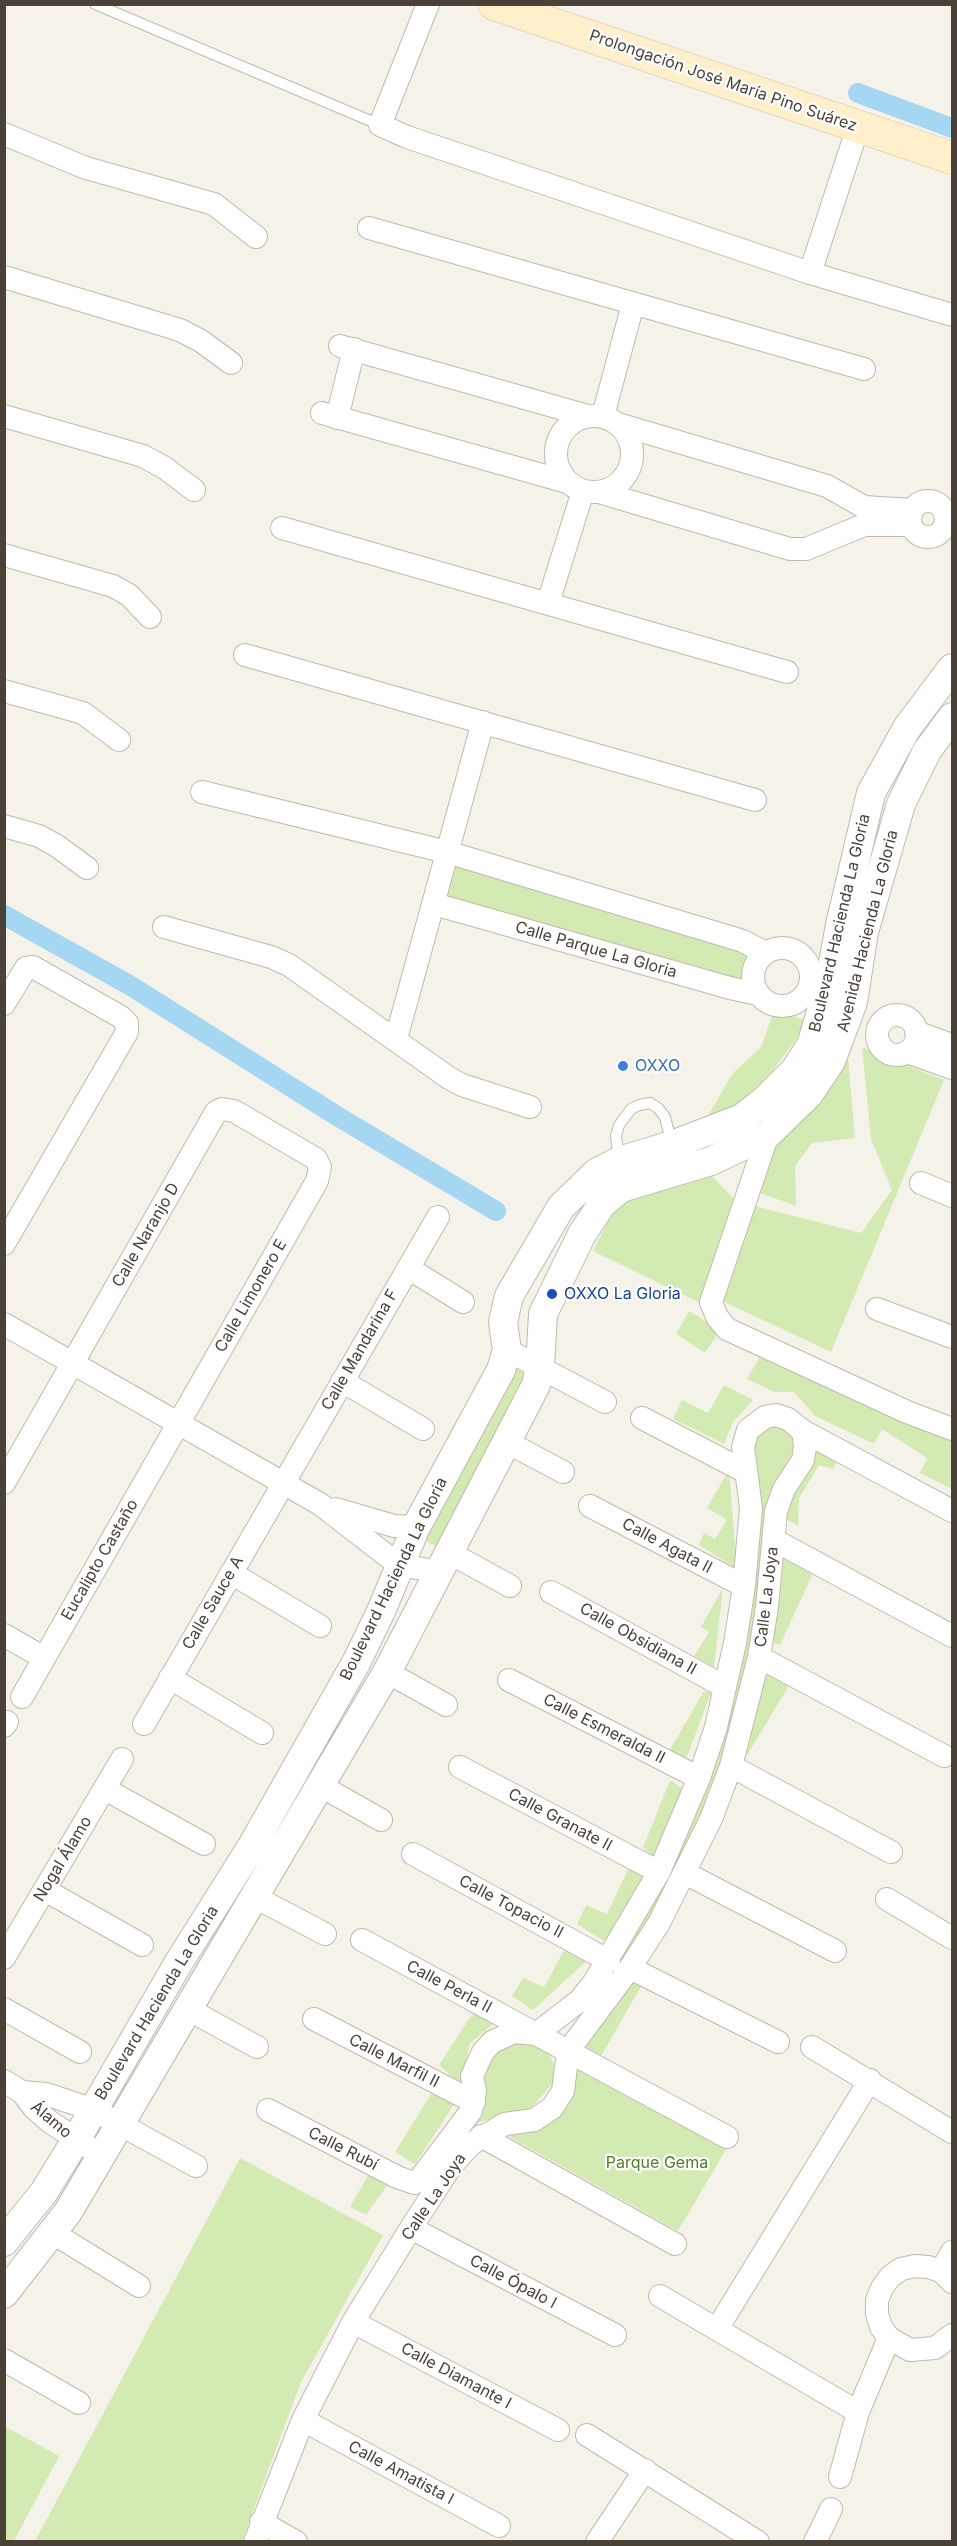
<!DOCTYPE html>
<meta charset="utf-8">
<style>
body{margin:0}
#map{position:relative;width:957px;height:2546px;overflow:hidden;background:#f5f2ea;font-family:Inter,sans-serif}
canvas{display:block}
.frame{position:absolute;inset:0;border:6px solid #4a4238;pointer-events:none}
</style>
<div id="map">
<canvas width="957" height="2546"></canvas>
<div class="frame"></div>
</div>
<script>
const ctx = document.querySelector('canvas').getContext('2d');
ctx.lineJoin = 'round';
function fillPath(path, color) { ctx.fillStyle = color; ctx.fill(path, 'evenodd'); }
const toPath = rows => new Path2D(rows.map(r => 'M' + r).join(''));
function strokePath(path, color, width, dash) { ctx.strokeStyle = color; ctx.lineWidth = width; ctx.lineCap = dash ? 'butt' : 'round'; ctx.setLineDash(dash || []); ctx.stroke(path); }
function drawText(font, color, halo, rows, align = 'center') {
  ctx.font = font + ' Inter,sans-serif'; ctx.lineWidth = 4.5; ctx.setLineDash([]); ctx.textBaseline = 'middle'; ctx.strokeStyle = halo; ctx.fillStyle = color; for (const [text, x, y, turn = 0] of rows) {
    ctx.save(); ctx.translate(x, y); ctx.rotate((+turn || 0) * Math.PI / 180); ctx.textAlign = isNaN(turn) ? turn : align; if (halo) ctx.strokeText(text, 0, 0); ctx.fillText(text, 0, 0); ctx.restore();
  }
}
fillPath(toPath([
 [455,862,755,953,749,969,749,986,446,901],
 [774,1011,810,1021,755,1094,705,1121,733,1073,761,1047],
 [847,1046,855,1138,812,1143,795,1166,796,1206,758,1192,776,1137],
 [862,1047,944,1080,831,1352,718,1299,754,1206,861,1233,892,1190,871,1139],
 [708,1172,739,1204,700,1303,593,1251,620,1198],
 [689,1311,720,1330,705,1353,676,1334],
 [761,1355,952,1432,952,1489,920,1473,927,1458,882,1429,874,1444,815,1416,794,1392,774,1392,747,1379],
 [511,1360,533,1371,441,1549,418,1537],
 [724,1385,753,1400,733,1422,724,1444,673,1419,682,1400,708,1413],
 [779,1421,795,1432,798,1452,770,1493,760,1597,736,1725,726,1723,752,1436],
 [819,1444,840,1456,833,1469,819,1465,799,1498,798,1526,784,1518,800,1478],
 [729,1470,737,1569,699,1545,704,1533,715,1539,727,1520,707,1508],
 [777,1548,814,1571,780,1645,767,1640],
 [723,1588,714,1667,694,1656,709,1632,701,1627],
 [764,1668,791,1682,748,1754,740,1751],
 [704,1691,711,1693,685,1762,668,1753],
 [718,1735,735,1738,664,1907,599,2002,590,1995],
 [670,1780,682,1788,654,1857,643,1848],
 [630,1865,649,1875,604,1941,577,1924,586,1905,607,1914],
 [567,1945,590,1958,533,2010,512,1996,523,1978,544,1987],
 [631,1976,643,1983,600,2058,577,2049],
 [475,2010,496,2022,470,2043,461,2085,439,2065],
 [513,2037,547,2049,559,2076,532,2107,477,2123,489,2052],
 [572,2061,728,2146,678,2231,499,2131,557,2118],
 [433,2091,455,2103,415,2164,395,2152],
 [240,2158,383,2235,301,2382,242,2541,35,2541],
 [370,2172,391,2180,366,2215,350,2207],
 [4,2426,59,2456,14,2541,5,2541]
]), '#d4eab3');
strokePath(toPath([
 [858,93,952,128],
 [4,915,131,986,337,1116,496,1211]
]), '#a6d7f2', 20);
const service = toPath([
 [95,4,380,125],
 [619,1160,616,1136,619,1125,631,1109,639,1105,650,1103,658,1108,665,1117,672,1145]
]);
const minor = toPath([
 [428,4,380,125,407,137,810,273,952,315],
 [4,134,86,168,214,204,256,237],
 [369,228,864,369],
 [810,273,858,127],
 [4,277,180,330,201,341,231,363],
 [340,346,588,416],
 [322,413,567,482],
 [4,416,143,456,165,468,194,490],
 [603,416,633,304],
 '556 454a38 38 0 1 1 76 0a38 38 0 1 1-76 0Z',
 [337,418,354,349],
 [618,424,827,486,864,507,912,510],
 [599,492,790,549,806,549,864,525,911,525],
 '910 519a18 18 0 1 1 36 0a18 18 0 1 1-36 0Z',
 [282,528,787,672],
 [4,555,113,586,129,595,150,617],
 [548,603,583,491],
 [245,655,755,800],
 [4,691,83,713,119,740],
 [202,792,447,852,743,941,765,953],
 [4,826,39,836,57,846,87,868],
 [434,904,730,988,758,994],
 [164,927,271,957,289,965,449,1078,462,1085,530,1107],
 '753 977a29 29 0 1 1 58 0a29 29 0 1 1-58 0Z',
 [4,1004,26,968,33,967,121,1017,127,1023,127,1032,4,1244],
 '877 1035a20 20 0 1 1 40 0a20 20 0 1 1-40 0Z',
 [916,1032,952,1045],
 [396,1039,483,722],
 [907,1052,952,1068],
 [768,1134,711,1302,717,1317,727,1329,907,1412,952,1429],
 [921,1183,952,1196],
 [408,1268,463,1302],
 [877,1309,952,1337],
 [4,1324,320,1504,399,1565,441,1572],
 [507,1350,605,1402],
 [342,1381,423,1429],
 [642,1418,746,1472],
 [803,1431,952,1511],
 [507,1442,563,1472],
 [4,1483,216,1112,222,1109,234,1111,316,1159,320,1167,317,1181,22,1697],
 [590,1506,744,1586],
 [336,1509,394,1526,416,1527],
 [774,1540,952,1636],
 [450,1553,510,1586],
 [231,1573,320,1626],
 [551,1592,725,1687],
 [4,1635,44,1658],
 [759,1657,944,1756],
 [387,1672,446,1705],
 [170,1678,262,1733],
 [509,1680,699,1778],
 [144,1724,438,1217],
 [4,1726,7,1722],
 [731,1766,891,1852],
 [460,1767,659,1872],
 [321,1786,381,1820],
 [105,1789,204,1844],
 [413,1854,609,1961],
 [685,1873,835,1951],
 [45,1890,142,1945],
 [253,1896,325,1934],
 [887,1899,952,1938],
 [362,1940,727,2137],
 [4,1958,122,1759],
 [630,1968,778,2042],
 [186,2008,257,2047],
 [4,2009,80,2052],
 [314,2019,474,2102],
 [812,2047,952,2132],
 [4,2081,22,2092,34,2108,50,2122,101,2155],
 [22,2092,46,2094,94,2110,196,2166],
 [481,2136,675,2244],
 [411,2228,615,2335],
 [53,2233,139,2286],
 [941,2271,952,2252],
 [952,2282,941,2271,928,2267,915,2266,901,2269,890,2277,882,2288,877,2300,877,2314,881,2327,889,2338,910,2350,935,2348,952,2335],
 [660,2296,858,2412],
 [353,2322,558,2430],
 [717,2329,870,2080],
 [4,2360,79,2403],
 [303,2420,499,2526],
 [587,2435,758,2542],
 [840,2477,858,2412,889,2338],
 [261,2522,296,2542],
 [255,2542,303,2420,353,2322,411,2228,451,2166,471,2144,505,2124,534,2120,552,2108,563,2091,568,2051,630,1968,659,1923,711,1819,731,1766,759,1657,767,1607,776,1511,784,1489,803,1460,805,1447,803,1431,788,1419,776,1415,765,1417,748,1430,743,1447,751,1508,744,1586,735,1643,716,1727,699,1778,659,1872,593,1984,579,2001,536,2034,514,2032,492,2042,483,2052,472,2076,475,2091,471,2111,419,2180,414,2183,397,2177,268,2110],
 [597,2542,645,2470],
 [815,2542,831,2509]
]);
const tertiary = toPath([
 [4,2242,44,2192,76,2140,179,1962,252,1846,357,1661,382,1609,416,1527,501,1370,507,1350,503,1322,509,1296,561,1207,596,1173,619,1161,672,1145,742,1118,765,1100,795,1070,811,1045,829,985,840,925,871,793,907,728,952,668],
 [4,2294,68,2212,387,1672,536,1385,540,1366,543,1314,582,1234,602,1204,621,1188,711,1161,768,1134,809,1094,831,1061,853,1002,864,932,901,804,927,751,952,717]
]);
const secondary = toPath([
 [494,4,952,158]
]);
strokePath(service, '#c1b9ac', 12);
strokePath(minor, '#c1b9ac', 24);
strokePath(tertiary, '#c1b9ac', 30);
strokePath(secondary, '#d6c39a', 33);
strokePath(service, '#fff', 10);
strokePath(minor, '#fff', 22);
strokePath(tertiary, '#fff', 28);
strokePath(secondary, '#fff0cb', 32);
for (const [x, y, r, color] of [
 [623,1066,6,"#3f7fe0"],
 [552,1294,6,"#1a4fb4"]
]) { const dot = new Path2D(); dot.arc(x, y, r, 0, 2 * Math.PI); ctx.fillStyle = color; ctx.fill(dot); strokePath(dot, '#fff', 2); }
drawText('16px', '#4a4238', '#fff', [
 ["Prolongación José María Pino Suárez",723,81,19],
 ["Boulevard Hacienda La Gloria",840,923,-77],
 ["Avenida Hacienda La Gloria",868,931,-76],
 ["Calle Parque La Gloria",596,950,16],
 ["Calle Naranjo D",146,1235,-60],
 ["Calle Limonero E",251,1296,-60],
 ["Calle Mandarina F",360,1350,-60],
 ["Calle Agata II",667,1546,28],
 ["Eucalipto Castaño",100,1560,-60],
 ["Boulevard Hacienda La Gloria",394,1579,-64],
 ["Calle La Joya",767,1597,-83],
 ["Calle Sauce A",213,1603,-60],
 ["Calle Obsidiana II",638,1639,29],
 ["Calle Esmeralda II",604,1729,27],
 ["Calle Granate II",560,1820,28],
 ["Nogal Álamo",63,1859,-59],
 ["Calle Topacio II",511,1907,28],
 ["Calle Perla II",449,1987,28],
 ["Boulevard Hacienda La Gloria",157,2003,-59],
 ["Calle Marfil II",394,2061,27],
 ["Álamo",51,2120,40],
 ["Calle Rubí",343,2149,27],
 ["Calle La Joya",434,2197,-56],
 ["Calle Ópalo I",513,2282,28],
 ["Calle Diamante I",456,2376,28],
 ["Calle Amatista I",401,2473,28]
]);
drawText('16px', '#366cbe', '#fff', [
 ["OXXO",635,1066]
], 'left');
drawText('16px', '#164399', '#fff', [
 ["OXXO La Gloria",564,1294]
], 'left');
drawText('16px', '#4e7e29', '#fff', [
 ["Parque Gema",657,2163]
]);
</script>
